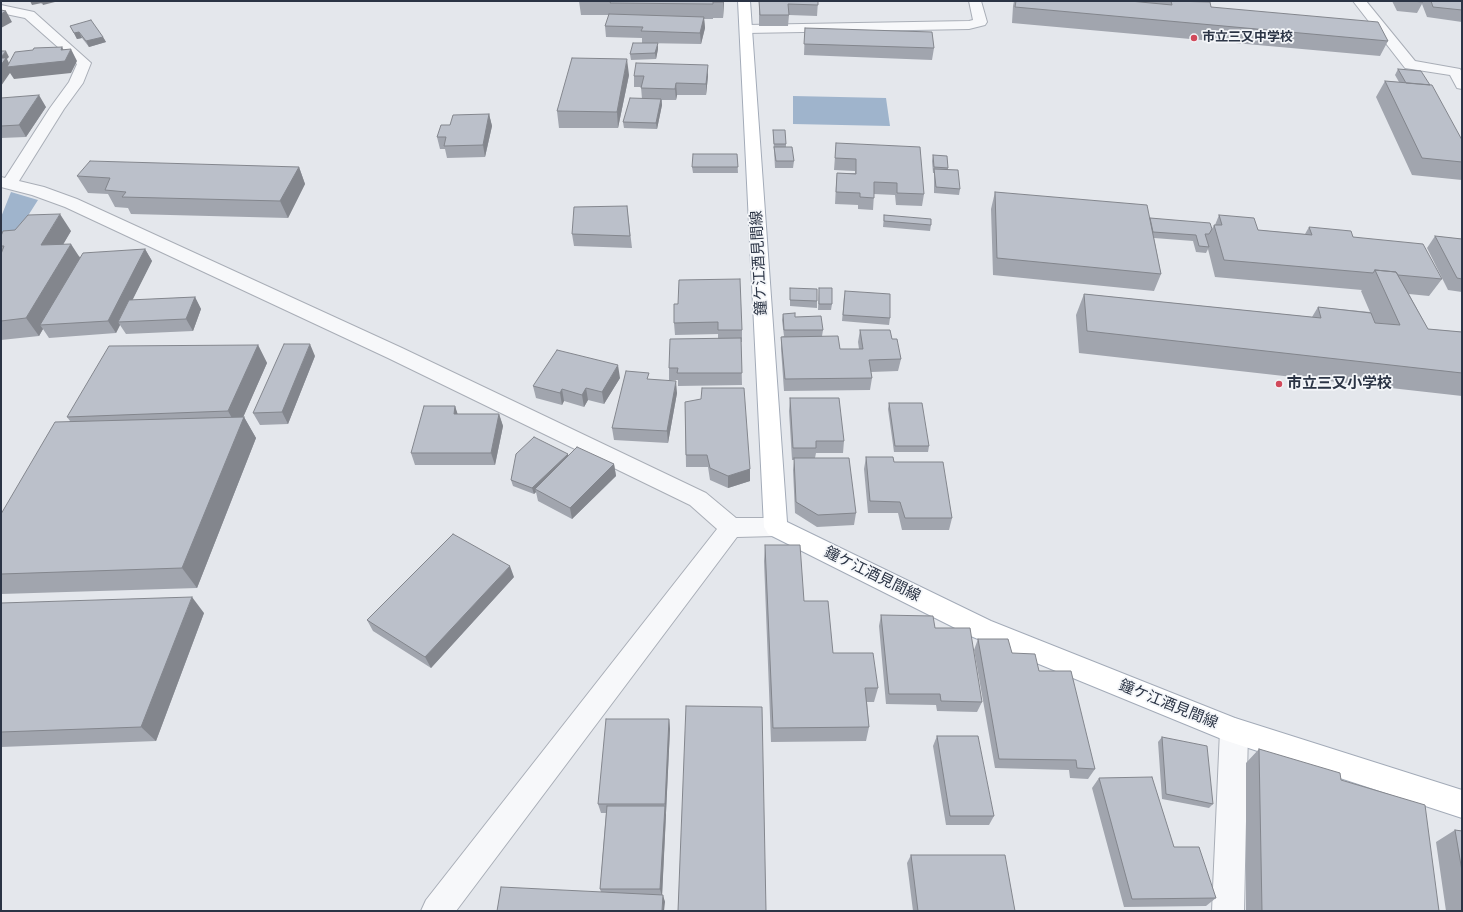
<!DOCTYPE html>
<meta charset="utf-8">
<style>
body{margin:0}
#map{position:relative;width:1463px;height:912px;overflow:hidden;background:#e4e7ec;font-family:Jost,sans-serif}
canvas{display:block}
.frame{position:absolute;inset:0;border:2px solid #2b3445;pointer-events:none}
</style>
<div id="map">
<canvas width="1463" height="912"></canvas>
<div class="frame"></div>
</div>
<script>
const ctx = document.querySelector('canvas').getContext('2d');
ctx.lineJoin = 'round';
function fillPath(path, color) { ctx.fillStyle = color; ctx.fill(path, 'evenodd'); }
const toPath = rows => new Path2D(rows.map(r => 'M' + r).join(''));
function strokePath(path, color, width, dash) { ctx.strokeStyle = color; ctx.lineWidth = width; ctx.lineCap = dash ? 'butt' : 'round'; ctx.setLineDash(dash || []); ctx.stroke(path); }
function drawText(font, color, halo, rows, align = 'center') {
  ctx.font = font + ' Jost,"Noto Sans JP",sans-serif'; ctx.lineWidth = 3.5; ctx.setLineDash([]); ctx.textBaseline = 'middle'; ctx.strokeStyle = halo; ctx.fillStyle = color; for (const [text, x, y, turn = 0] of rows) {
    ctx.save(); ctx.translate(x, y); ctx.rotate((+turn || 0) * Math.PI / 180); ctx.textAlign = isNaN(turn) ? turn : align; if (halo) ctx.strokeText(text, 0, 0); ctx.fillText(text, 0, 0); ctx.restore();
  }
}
fillPath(toPath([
 [793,96,886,98,890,126,793,124],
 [11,192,38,200,10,244,1,263,1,217]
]), '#9fb4cc');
const minor = toPath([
 [969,1,981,1,987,22,985,25,969,29,747,33,742,32,740,29,742,26,747,25,969,21,973,20,969,1],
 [1353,1,1366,1,1415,61,1460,69,1462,72,1462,89,1457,88,1450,75,1405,68,1353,1],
 [1,5,34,12,91,63,83,83,64,109,19,181,44,187,77,199,402,348,706,493,736,518,776,518,784,520,788,527,784,534,776,536,737,537,456,911,421,911,426,900,717,529,690,505,388,358,65,207,32,195,1,187,1,177,5,178,50,108,69,82,77,64,25,18,1,13,1,5],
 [1234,718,1244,722,1248,731,1244,911,1212,911,1220,731,1224,722,1234,718]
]);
const major = toPath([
 [738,1,750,1,787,522,991,621,1235,718,1462,790,1462,818,1224,740,973,637,768,534,764,527,738,1]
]);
strokePath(minor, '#a9aeb7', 2);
strokePath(major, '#a3abb8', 2);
fillPath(minor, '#f7f8fa');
fillPath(major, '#fff');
fillPath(toPath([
 [579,1,724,1,723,18,713,18,713,19,704,19,705,28,701,44,642,43,642,38,606,37,605,26,609,15,581,15],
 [759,1,818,1,817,16,789,15,788,26,759,26],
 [1014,1,1203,1,1211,7,1388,41,1380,56,1012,23,1013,6],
 [1392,1,1462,1,1462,22,1427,17,1422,4,1417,13,1397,11],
 [70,26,103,37,106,42,89,47,82,38,77,39],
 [805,28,934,48,932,60,804,55],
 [658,49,656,59,631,60,630,54],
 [1398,69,1462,140,1462,180,1412,175,1376,97,1385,81,1399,82,1395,75],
 [629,75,618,128,559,128,557,111],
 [634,76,708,76,706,95,677,95,676,100,662,100,662,105,657,129,624,128,623,122,642,99,641,87,634,87],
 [1,98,46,107,26,137,1,138],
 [489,114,492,126,485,157,447,158,445,149,440,149,437,137,450,125],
 [773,130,786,144,786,147,794,161,793,168,775,168,774,150],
 [836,143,924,194,922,206,896,205,895,195,874,194,873,210,858,209,858,205,835,204,836,185,837,173,855,173,855,171,834,170],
 [737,154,738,173,693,173,692,167],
 [933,155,948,168,948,169,960,189,959,195,934,193,934,173,933,173,932,161],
 [299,167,305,184,288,218,131,214,128,208,115,207,108,194,88,193,77,176],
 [995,192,1150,218,1212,229,1214,225,1215,225,1219,215,1258,230,1305,234,1309,227,1353,237,1442,279,1429,296,1409,294,1428,329,1462,332,1462,396,1079,353,1076,315,1084,294,1312,317,1318,307,1370,312,1361,291,1362,290,1215,277,1208,249,1206,253,1196,252,1193,241,1154,238,1161,274,1154,291,993,275,991,209],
 [627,206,632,248,574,246,572,234],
 [884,215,931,225,930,231,883,227],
 [71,231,63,244,80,257,145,249,152,261,132,300,195,297,201,309,193,331,126,334,120,325,116,333,49,338,43,329,39,336,1,340,1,236],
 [1435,236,1462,239,1462,292,1448,290,1427,248],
 [790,288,817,301,817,308,790,306],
 [819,288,832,304,831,310,818,310],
 [844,297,890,318,889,325,842,321],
 [674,304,742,330,742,342,741,342,742,385,678,386,678,380,669,380,669,368,718,339,718,334,675,335,674,323],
 [783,314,795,317,823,330,822,336,840,349,859,349,858,342,860,330,892,339,901,359,898,371,871,372,872,378,870,390,784,391,781,349,781,337,784,336,782,320],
 [258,345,267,363,243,417,244,417,256,438,197,588,1,594,1,514,70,421,67,417],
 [315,356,288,424,260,425,253,413],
 [620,378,604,404,588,400,584,407,564,401,562,405,536,398,533,386],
 [649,379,677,393,668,443,614,440,612,428],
 [790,398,844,441,843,453,816,453,815,458,856,513,854,525,817,527,795,513,793,470,794,460,792,460,789,411],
 [685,402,750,469,750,481,728,488,710,480,708,467,686,467],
 [889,403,929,446,928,452,894,452,888,409],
 [455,406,457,414,499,414,503,426,495,465,415,465,411,453],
 [568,456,614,464,616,476,572,519,538,501,536,492,534,494,513,486,511,480],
 [866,457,894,462,952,518,949,530,902,530,898,513,868,513,864,469],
 [765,545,804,601,833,653,878,688,874,702,867,702,869,727,866,741,771,742,764,561],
 [514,577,431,668,373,631,367,620],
 [1,603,204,613,156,741,1,747],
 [881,615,935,628,982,702,977,712,937,711,936,705,886,704,879,626],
 [978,639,1012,653,1039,671,1095,769,1088,779,1070,778,1069,770,995,768,974,650],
 [669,719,670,729,662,895,665,902,601,892,600,889,606,813,601,813,598,804],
 [937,736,994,816,989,825,946,825,933,746],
 [1162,737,1213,804,1209,808,1162,799,1158,742],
 [1259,749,1341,780,1439,911,1246,911,1246,763],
 [1099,778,1174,847,1216,898,1206,906,1124,907,1092,788],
 [1455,830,1462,831,1462,911,1446,911,1436,842],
 [911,855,1015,911,913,911,907,863]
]), '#a1a5ae');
fillPath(toPath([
 [30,1,41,1,42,3,32,5],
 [41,1,59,1,43,5],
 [723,1,724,1,723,18],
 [6,11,12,22,1,28,1,14],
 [704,17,705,28,701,44,700,33],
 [79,32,82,38,77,39,74,33],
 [103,37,106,42,89,47,86,41],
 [658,43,658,49,656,59,655,53],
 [62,47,67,56,71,49,77,61,71,73,14,79,10,73,1,86,1,57,6,51,9,57,7,59,11,67,61,50],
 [627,59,629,75,618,128,617,112],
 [708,65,708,76,706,95,706,84],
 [676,83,677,95,676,100,675,89],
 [39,95,46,107,26,137,19,125],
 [661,99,662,105,657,129,656,123],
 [489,114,492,126,485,157,483,145],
 [299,167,305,184,288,218,280,201],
 [60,214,71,231,53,262,41,245],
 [71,244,82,261,40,325,43,329,39,336,26,318],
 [145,249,152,261,122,321,118,322,120,325,116,333,108,321],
 [195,297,201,309,193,331,186,319],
 [310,344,315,356,288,424,282,412],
 [258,345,267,363,238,429,228,411],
 [618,365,620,378,604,404,602,392],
 [676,381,677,393,668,443,667,431],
 [586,388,588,400,584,407,582,395],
 [562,389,564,401,562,405,560,393],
 [455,406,459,418,454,414],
 [499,414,503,426,495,465,491,453],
 [244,417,256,438,197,588,182,568],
 [568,454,569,460,535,489,536,492,534,494,532,488],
 [614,464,616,476,572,519,570,508],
 [750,469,750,481,728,488,728,476],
 [510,566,514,577,431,668,425,657],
 [192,597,204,613,156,741,141,727],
 [669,719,670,729,666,813,665,804],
 [665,806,666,815,662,897,660,889],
 [663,895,665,902,664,911,662,911]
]), '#83868d');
const building = toPath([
 [611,1,723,1,723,2,713,2,713,4,610,3,611,1],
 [759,1,818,1,818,5,788,4,789,15,760,15,759,1],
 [1016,1,1130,1,1172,5,1171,1,1210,2,1211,7,1378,22,1388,41,1015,7,1016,1],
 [1411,1,1423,1,1423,2,1411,1],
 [1431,1,1462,1,1462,10,1433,7,1431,1],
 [1,10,6,11,1,14,1,10],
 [609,14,704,17,700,33,641,31,643,27,605,26,609,14],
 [91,20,103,37,86,41,79,32,74,33,70,26,91,20],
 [805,28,932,32,934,48,804,44,805,28],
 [633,43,658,43,655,53,630,54,633,43],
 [62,47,61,50,71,49,65,61,7,67,15,52,33,50,34,48,62,47],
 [1,51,6,51,1,57,1,51],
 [1,58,6,58,1,65,1,58],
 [572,58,627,59,617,112,557,111,572,58],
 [636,63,708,65,706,84,676,83,675,89,641,88,644,76,634,76,636,63],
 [1398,69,1421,71,1430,85,1406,83,1398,69],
 [1385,81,1432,85,1462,140,1462,162,1422,158,1385,81],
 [39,95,19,125,1,126,1,98,39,95],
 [630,98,661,99,656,123,623,122,630,98],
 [489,114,483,145,444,146,446,137,437,137,441,125,450,125,453,115,489,114],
 [773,130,785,130,786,144,774,144,773,130],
 [836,143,920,147,924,194,897,193,897,183,874,182,874,198,860,197,860,193,836,192,837,173,856,174,856,159,835,158,836,143],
 [774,147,792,147,794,161,776,161,774,147],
 [693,154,737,154,738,167,692,167,693,154],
 [933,155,947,156,948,168,934,167,933,155],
 [90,161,299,167,280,201,122,197,126,192,105,190,110,178,77,176,90,161],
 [934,169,958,170,960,189,936,187,934,169],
 [995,192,1147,205,1161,274,997,258,995,192],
 [627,206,630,236,572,234,574,207,627,206],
 [60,214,41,245,71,244,26,318,1,321,1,254,4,246,1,246,1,236,3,231,15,230,28,215,60,214],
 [884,215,931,219,931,225,884,221,884,215],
 [1219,215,1254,218,1258,230,1312,235,1309,227,1351,231,1353,237,1423,244,1442,279,1398,275,1396,272,1375,270,1373,273,1224,260,1214,225,1222,225,1219,215],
 [1150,218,1210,223,1212,229,1209,234,1205,234,1209,247,1199,246,1196,235,1153,232,1150,218],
 [1435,236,1462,239,1462,279,1457,278,1435,236],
 [145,249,108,321,40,325,83,253,145,249],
 [1375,270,1396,272,1428,329,1462,332,1462,373,1087,331,1084,294,1321,318,1318,307,1371,313,1375,323,1400,325,1375,270],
 [740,279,742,330,718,330,718,322,674,323,674,304,678,304,679,280,740,279],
 [790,288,817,289,817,301,790,300,790,288],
 [819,288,832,288,832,304,819,304,819,288],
 [845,291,890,294,890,318,843,315,845,291],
 [195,297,186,319,118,322,129,300,195,297],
 [795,313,795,317,821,316,823,330,784,330,783,314,795,313],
 [860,330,890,330,892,339,897,339,901,359,869,360,872,378,785,379,781,337,838,336,840,349,863,349,860,330],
 [741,338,742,373,677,373,678,368,669,368,670,339,741,338],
 [284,344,310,344,282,412,253,413,284,344],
 [258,345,228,411,67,417,109,346,258,345],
 [557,350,618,365,602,392,586,388,582,395,562,389,560,393,533,386,557,350],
 [626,371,649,373,647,379,676,381,667,431,612,428,626,371],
 [702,388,744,388,750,469,728,476,710,468,707,455,686,455,685,402,701,399,702,388],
 [790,398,839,398,844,441,816,441,816,448,793,448,790,398],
 [889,403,922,403,929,446,895,446,889,403],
 [424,406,455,406,454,414,499,414,491,453,411,453,424,406],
 [244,417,182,568,1,574,1,514,55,422,244,417],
 [534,437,568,454,532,488,511,480,516,454,534,437],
 [577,447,614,464,570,508,535,489,577,447],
 [866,457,893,457,894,462,943,462,952,518,905,518,900,502,870,501,866,457],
 [794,458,849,458,856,513,818,515,796,502,794,458],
 [453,534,510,566,425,657,367,620,453,534],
 [765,545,800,545,804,601,828,601,833,653,873,653,878,688,865,688,869,727,773,728,765,545],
 [192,597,141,727,1,732,1,603,192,597],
 [881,615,933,616,935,628,970,628,982,702,941,701,940,694,889,694,881,615],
 [978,639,1008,639,1012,653,1035,654,1039,671,1071,671,1095,769,1077,768,1076,760,999,759,978,639],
 [686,706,762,707,766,911,678,911,686,706],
 [606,719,669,719,665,804,598,804,606,719],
 [937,736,978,736,994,816,950,816,937,736],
 [1162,737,1207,746,1213,804,1166,794,1162,737],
 [1259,749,1340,773,1341,780,1425,805,1439,911,1262,911,1259,749],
 [1152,777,1174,847,1199,847,1216,898,1132,899,1099,778,1152,777],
 [607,806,665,806,660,889,600,889,607,806],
 [1455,830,1462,831,1462,871,1455,830],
 [911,855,1005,855,1015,911,918,911,911,855],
 [501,887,663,895,662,911,497,911,501,887]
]);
fillPath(building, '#bbc0ca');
strokePath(building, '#83868d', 1);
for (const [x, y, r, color] of [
 [1194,38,4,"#d1495b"],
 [1279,384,4,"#d1495b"]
]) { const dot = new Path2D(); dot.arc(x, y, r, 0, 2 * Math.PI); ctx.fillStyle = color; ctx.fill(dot); strokePath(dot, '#f4f6f9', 1.5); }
drawText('bold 13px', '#2b3445', '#f4f6f9', [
 ["市立三又中学校",1202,38]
], 'left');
drawText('15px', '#2b3445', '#f4f6f9', [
 ["鐘ケ江酒見間線",760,263,-93],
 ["鐘ケ江酒見間線",872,575,26],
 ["鐘ケ江酒見間線",1168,705,22]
]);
drawText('bold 15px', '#2b3445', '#f4f6f9', [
 ["市立三又小学校",1287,384]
], 'left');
</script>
